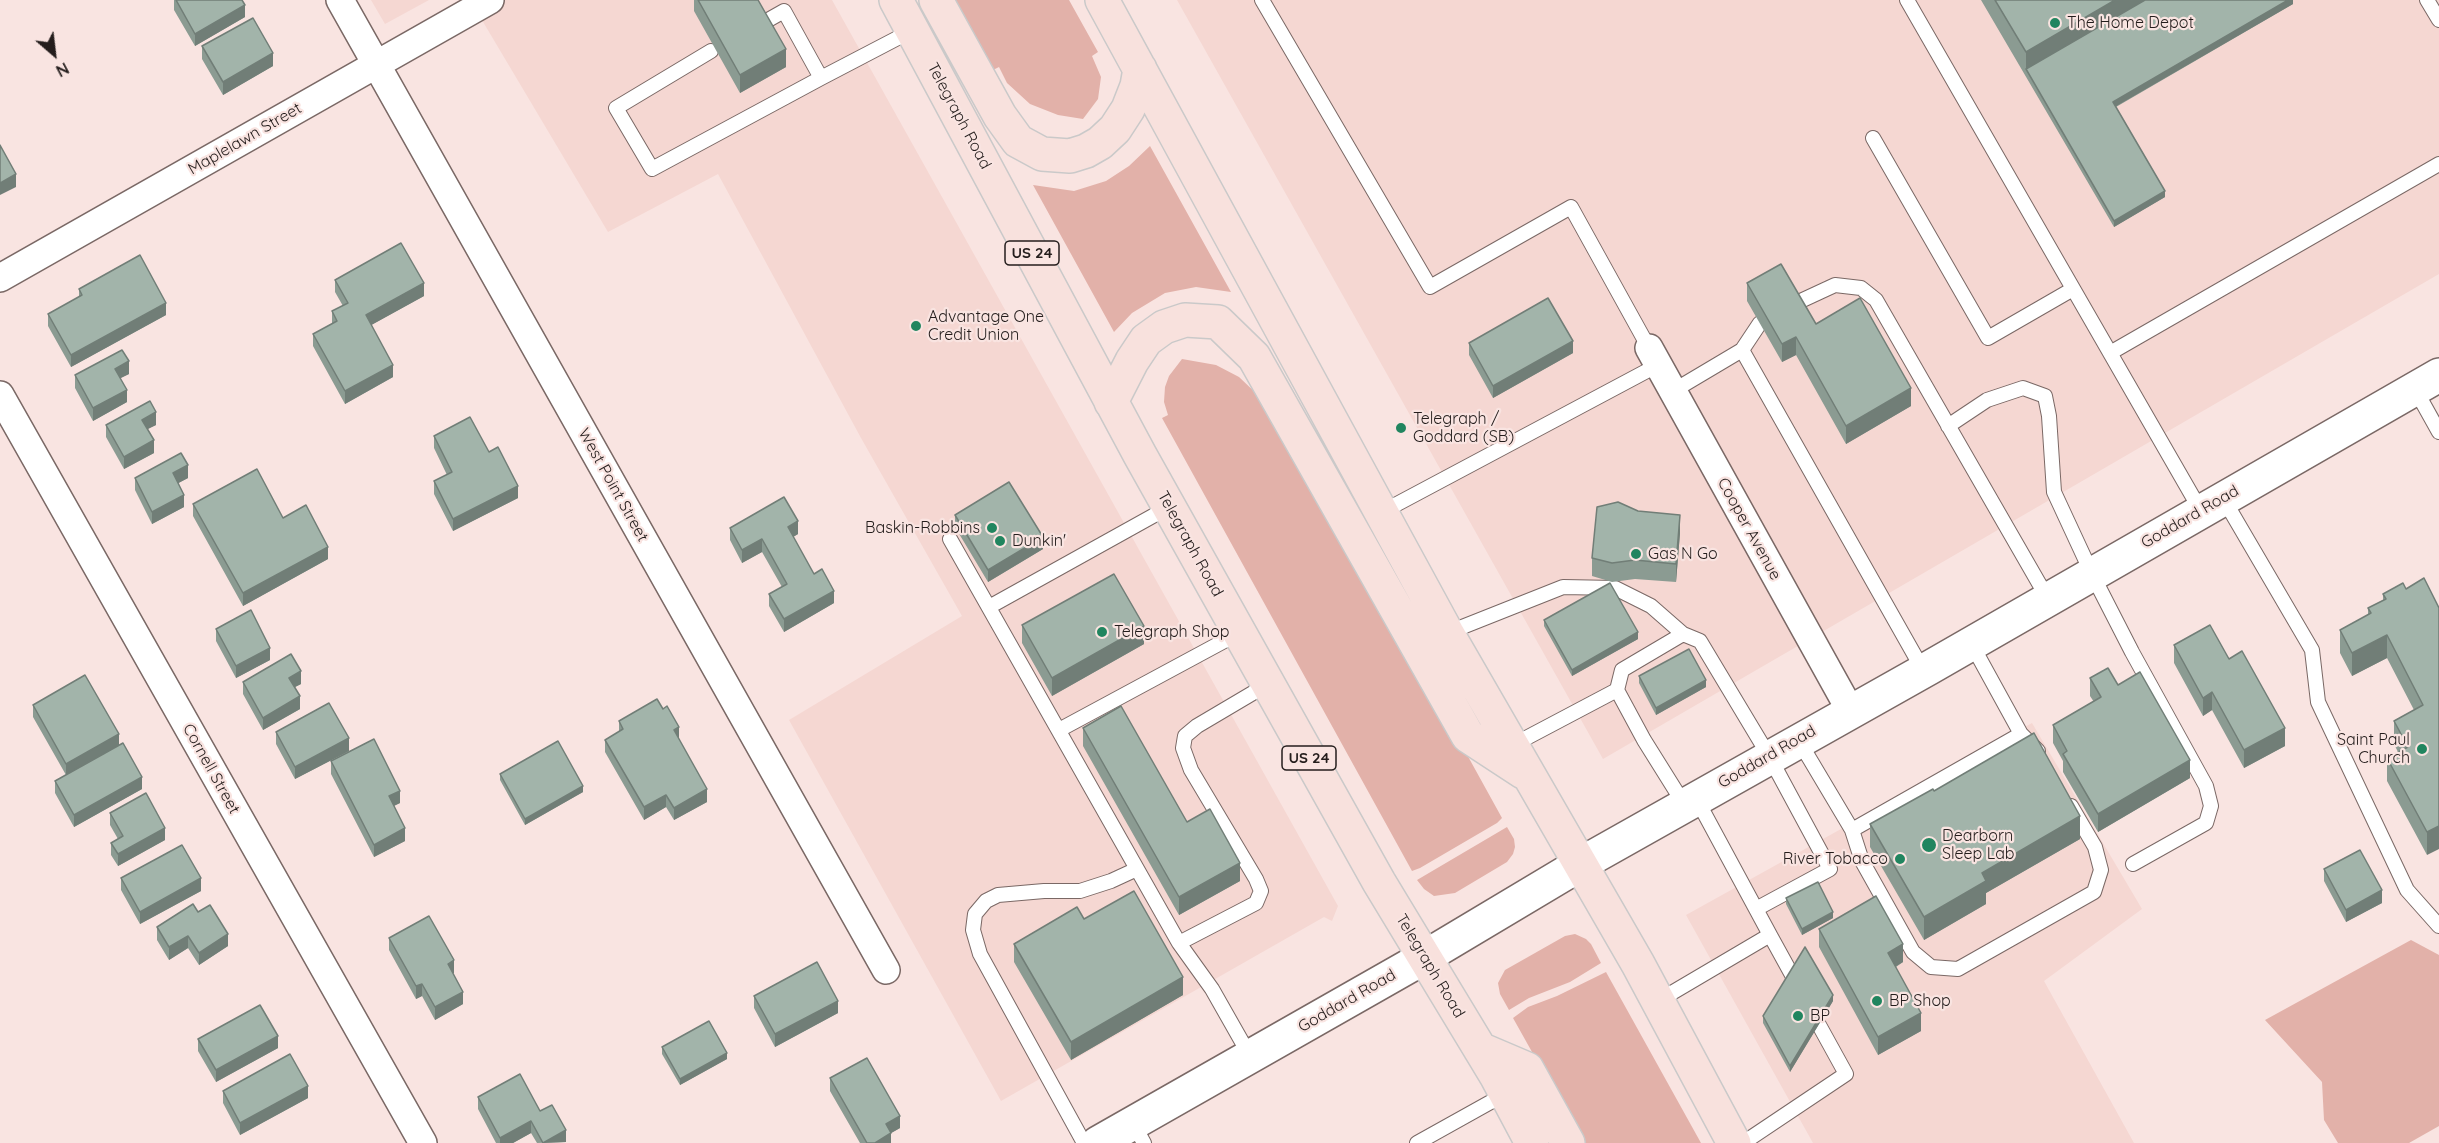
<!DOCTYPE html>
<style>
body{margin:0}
#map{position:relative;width:2439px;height:1143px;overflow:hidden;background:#f9e4e1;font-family:Quicksand,sans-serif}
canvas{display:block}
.north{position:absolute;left:24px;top:24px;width:60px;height:60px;-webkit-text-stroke:4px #f9e4e1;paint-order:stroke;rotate:152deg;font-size:16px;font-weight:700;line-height:24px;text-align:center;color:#241d1c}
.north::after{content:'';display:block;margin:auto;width:21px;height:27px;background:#241d1c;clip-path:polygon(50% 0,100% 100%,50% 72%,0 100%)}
</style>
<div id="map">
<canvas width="2439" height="1143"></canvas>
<div class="north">N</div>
</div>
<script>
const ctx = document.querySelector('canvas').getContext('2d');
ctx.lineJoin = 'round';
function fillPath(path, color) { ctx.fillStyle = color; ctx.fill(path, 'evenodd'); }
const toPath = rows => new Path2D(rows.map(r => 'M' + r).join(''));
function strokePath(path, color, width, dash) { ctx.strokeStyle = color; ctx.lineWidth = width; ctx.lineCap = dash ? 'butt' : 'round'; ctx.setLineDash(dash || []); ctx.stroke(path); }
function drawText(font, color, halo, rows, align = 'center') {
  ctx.font = font + ' Quicksand,sans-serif'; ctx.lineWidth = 4.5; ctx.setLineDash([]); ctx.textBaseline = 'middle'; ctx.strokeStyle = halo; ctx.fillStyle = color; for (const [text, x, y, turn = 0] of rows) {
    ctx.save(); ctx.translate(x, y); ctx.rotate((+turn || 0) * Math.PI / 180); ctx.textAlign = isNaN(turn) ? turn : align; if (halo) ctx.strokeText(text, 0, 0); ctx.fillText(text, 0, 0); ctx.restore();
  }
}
fillPath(toPath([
 [371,0,429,0,385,24],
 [470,0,832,0,1338,906,1332,921,1324,917,1001,1101,789,720,962,616,861,438,718,174,608,232],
 [1177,0,2439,0,2439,274,1603,759],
 [2032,723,2142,909,2044,981,2134,1143,1813,1143,1686,915]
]), '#f5d7d2');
fillPath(toPath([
 [952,0,1069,0,1098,52,1092,56,1101,77,1098,99,1083,119,1058,115,1030,104,1007,83,999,67,991,71],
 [1150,146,1231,292,1196,287,1165,293,1132,313,1114,332,1033,185,1074,191,1106,181,1129,166],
 [1182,359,1216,365,1239,377,1280,416,1502,818,1497,823,1420,868,1412,871,1162,418,1168,415,1164,402,1165,387,1169,376],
 [1507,827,1514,839,1515,847,1513,854,1507,862,1455,893,1434,896,1424,889,1417,880],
 [1575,934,1586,939,1591,944,1601,963,1570,982,1529,998,1509,1010,1500,994,1498,983,1505,970,1565,936],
 [2411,940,2439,955,2439,1126,2409,1143,2338,1143,2324,1120,2322,1082,2265,1020],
 [1606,972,1701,1143,1583,1143,1513,1018,1528,1007,1557,996]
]), '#e2b1a9');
const lane = toPath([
 [1262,0,1430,287,1571,207,1649,348],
 [1907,0,2201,511],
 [2427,0,2439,20],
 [761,24,784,11,821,78],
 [711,51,616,108,652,169,821,78,913,30],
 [1873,138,1988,338,2073,289],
 [1794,304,1835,285,1861,288,1876,300,2048,599],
 [1742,350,1923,670],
 [2110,353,2439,164],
 [2415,389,2439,432],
 [1673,391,1742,350,1760,323],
 [1948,426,1987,400,2023,388,2045,396,2049,416,2054,492,2092,574,2132,652,2206,786,2211,806,2206,823,2133,864],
 [2223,498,2312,650,2318,702,2407,890,2439,926],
 [1382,512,1658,365],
 [950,539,1179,943,1212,989,1250,1056],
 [989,607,1169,507],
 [1447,633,1563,587,1615,588,1651,606,1683,634],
 [1971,643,2021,734,2038,751],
 [1059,730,1239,633],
 [1799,741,1852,830,1862,861,1913,952,1931,967,1958,969,2094,892,2101,870,2095,847,2071,806],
 [1511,746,1617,690],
 [1696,798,1770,935],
 [1684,804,1644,740,1617,690,1622,670,1683,634,1700,641,1769,756,1830,869,1756,909],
 [1852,830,2021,734],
 [1179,943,1256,903,1261,891,1256,879,1191,770,1183,748,1185,736,1197,726,1268,684],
 [1658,1001,1770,935,1792,975],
 [1133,1123,1144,1143],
 [1084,1143,980,954,973,930,975,914,986,901,998,895,1044,891,1080,891,1111,881,1137,869],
 [1417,1143,1505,1094],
 [1743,1143,1846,1074,1819,1025]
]);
const street = toPath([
 [340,0,886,970],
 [0,278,490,0],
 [1649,348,1850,710],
 [0,395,423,1143]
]);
const secondary = toPath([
 [1098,1143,1425,957,1579,865,1929,668,2439,375]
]);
const primary = toPath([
 [896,0,1140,455,1379,882,1497,1077,1532,1143],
 [936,0,1000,116,1018,141,1042,154,1070,156,1086,151,1100,143,1115,129,1128,109,1137,86,1140,69],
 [1102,0,1447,633,1638,964,1734,1143],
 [1111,402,1132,361,1146,340,1164,327,1185,320,1218,322,1254,357,1468,736,1523,772],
 [1480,1049,1527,1069,1568,1143]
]);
strokePath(lane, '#7a6865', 16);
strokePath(street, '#7a6865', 30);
strokePath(secondary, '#7a6865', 36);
strokePath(primary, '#cac9c9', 36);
strokePath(lane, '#fff', 14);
strokePath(street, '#fff', 27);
strokePath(secondary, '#fff', 33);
strokePath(primary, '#f8e1dd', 33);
fillPath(toPath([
 [174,0,242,0,245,17,195,46,174,10],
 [694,0,758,0,786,67,740,93,694,11],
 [1981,0,2293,0,2293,4,2116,107,2165,197,2114,227],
 [202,46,273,66,223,95,202,59],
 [335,280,424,296,371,325,393,377,345,404,313,346,313,334,332,324,332,311,343,306,335,292],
 [1747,283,1816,324,1911,406,1846,444,1796,355,1782,362,1747,301],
 [79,289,166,315,71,367,48,326,48,314,79,297],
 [1469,343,1573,353,1493,398,1469,355],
 [129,374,120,378,127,402,93,421,75,388,75,375],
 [106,425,156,425,147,429,154,453,124,469,106,437],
 [434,436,489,452,518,498,453,531,434,494,434,481,447,475,434,448],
 [135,478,188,478,178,483,184,507,152,524,135,490],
 [193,504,283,518,328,559,243,606,193,516],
 [1638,511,1680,533,1676,582,1635,579,1612,582,1592,576,1592,558],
 [955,515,1043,549,988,582,955,527],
 [730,528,798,534,793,537,814,574,834,603,784,632,769,606,769,594,782,587,762,552,742,563,730,540],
 [2406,589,2439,608,2427,855,2387,781,2387,758,2398,752,2394,744,2394,721,2414,710,2387,658,2352,676,2340,653,2340,630,2368,615,2368,608,2383,600,2383,594],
 [1544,620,1638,639,1572,676,1544,626],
 [1022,625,1144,644,1052,696,1022,643],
 [216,629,270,660,236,678,216,641],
 [2174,645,2229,659,2285,746,2244,768,2212,710,2203,716,2174,663],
 [1639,676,1706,687,1656,715,1639,683],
 [2090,678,2118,685,2190,778,2098,832,2063,772,2063,761,2053,743,2053,725,2094,702,2090,696],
 [243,682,301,684,295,687,300,709,263,730,243,694],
 [33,705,119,746,142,789,74,827,55,793,55,781,66,775,33,717],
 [619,721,679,739,707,802,674,820,666,807,644,820,605,752,605,740,619,732],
 [1083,728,1187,822,1240,881,1179,915,1083,746],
 [276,732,349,751,295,779,276,744],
 [331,761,400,803,394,806,405,841,374,857,331,774],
 [500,774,583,792,525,825,500,780],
 [1934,791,2080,839,1986,893,1986,904,1924,940,1870,847,1870,824],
 [110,813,165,840,118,866,111,855,111,843,118,839,110,825],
 [2324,869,2382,903,2346,922,2324,881],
 [121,878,201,891,140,924,121,890],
 [1786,898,1833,918,1802,935,1786,904],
 [198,912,228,946,199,965,188,948,169,960,157,940,157,927],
 [1084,919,1183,995,1071,1060,1014,962,1014,944],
 [1819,929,1903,962,1896,967,1921,1031,1878,1055,1819,947],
 [389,938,454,973,453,973,463,1004,435,1020,422,996,416,999,389,950],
 [754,996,838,1013,775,1047,754,1008],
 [1833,1001,1790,1072,1763,1023,1763,1016],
 [198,1039,278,1048,216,1082,198,1051],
 [662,1047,727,1059,680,1085,662,1054],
 [830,1078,900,1128,891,1133,891,1143,860,1143,830,1091],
 [223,1091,308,1098,240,1135,223,1103],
 [478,1097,540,1111,566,1142,537,1143,531,1133,513,1143,496,1143,478,1109]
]), '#8b9b92');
fillPath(toPath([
 [2115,0,2156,0,2026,69,2026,52],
 [2288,0,2293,0,2293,4,2113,108,2113,102],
 [245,5,245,17,195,46,195,34],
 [786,49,786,67,740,93,740,75],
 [273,53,273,66,223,95,223,82],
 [16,174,16,187,0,195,0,183],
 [2165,191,2165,197,2114,227,2114,221],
 [424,283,424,296,366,328,366,315],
 [166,303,166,315,71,367,71,355],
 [1796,337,1796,355,1782,362,1782,344],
 [1573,341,1573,353,1493,398,1493,386],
 [129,361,129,374,115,381,115,369],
 [393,365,393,377,345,404,345,391],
 [1911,388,1911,406,1846,444,1846,426],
 [127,390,127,402,93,421,93,408],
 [156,412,156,425,142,432,142,420],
 [154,440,154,453,124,469,124,457],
 [188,465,188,478,173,486,173,473],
 [518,486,518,498,453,531,453,519],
 [184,495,184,507,152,524,152,512],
 [1680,515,1680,533,1676,582,1676,564],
 [798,521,798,534,788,540,788,527],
 [1043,537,1043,549,988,582,988,570],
 [762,539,762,552,742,563,742,550],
 [328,547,328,559,243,606,243,593],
 [834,591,834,603,784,632,784,619],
 [1144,626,1144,644,1052,696,1052,678],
 [1638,632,1638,639,1572,676,1572,670],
 [2387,635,2387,658,2352,676,2352,653],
 [270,648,270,660,236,678,236,666],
 [301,671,301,684,289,690,289,678],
 [1706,680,1706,687,1656,715,1656,708],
 [2212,692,2212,710,2203,716,2203,698],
 [300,696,300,709,263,730,263,718],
 [679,727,679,740,674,730],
 [2285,728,2285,746,2244,768,2244,750],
 [119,734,119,747,66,777,66,764],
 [349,738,349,751,295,779,295,767],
 [2190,760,2190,778,2098,832,2098,814],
 [142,777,142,789,74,827,74,815],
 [583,786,583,792,525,825,525,819],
 [707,789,707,802,674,820,674,808],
 [400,791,400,803,389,808,389,796],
 [666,795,666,807,644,820,644,807],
 [2080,816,2080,839,1986,893,1986,904,1924,940,1924,917,1982,873],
 [2439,826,2439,849,2427,855,2427,832],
 [165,828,165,840,118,866,118,854],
 [405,828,405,841,374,857,374,845],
 [1240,863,1240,881,1179,915,1179,897],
 [201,878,201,891,140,924,140,912],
 [2382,890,2382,903,2346,922,2346,910],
 [1833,912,1833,918,1802,935,1802,929],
 [228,934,228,946,199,965,199,953],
 [188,936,188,948,169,960,169,947],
 [1903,944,1903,962,1888,971,1888,953],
 [454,960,454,973,448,976,448,964],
 [1183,977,1183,995,1071,1060,1071,1042],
 [422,984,422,996,416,999,416,986],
 [463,992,463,1004,435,1020,435,1007],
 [1833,995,1833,1001,1790,1072,1790,1066],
 [838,1001,838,1013,775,1047,775,1034],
 [1921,1013,1921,1031,1878,1055,1878,1037],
 [278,1036,278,1048,216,1082,216,1070],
 [727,1053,727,1059,680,1085,680,1079],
 [308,1086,308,1098,240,1135,240,1123],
 [900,1116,900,1128,886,1136,886,1124],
 [531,1121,531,1133,513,1143,500,1143,500,1138],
 [566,1130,566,1142,543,1143],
 [891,1133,891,1143,875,1143]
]), '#717e77');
const building = toPath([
 [176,0,242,0,245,5,195,34,176,0],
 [698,0,758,0,786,49,740,75,698,0],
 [1995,0,2115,0,2026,52,1995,0],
 [2145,0,2288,0,2113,102,2165,191,2114,221,2026,69,2145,0],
 [253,18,273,53,223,82,202,46,253,18],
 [0,145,16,174,0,183,0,145],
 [401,243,424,283,366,315,393,365,345,391,313,334,337,321,332,311,348,303,335,280,401,243],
 [140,255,166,303,71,355,48,314,82,295,79,289,140,255],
 [1781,264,1816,324,1860,298,1911,388,1846,426,1796,337,1782,344,1747,283,1781,264],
 [1548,298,1573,341,1493,386,1469,343,1548,298],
 [122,350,129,361,115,369,127,390,93,408,75,375,122,350],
 [150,401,156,412,142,420,154,440,124,457,106,425,150,401],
 [470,417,489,452,498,447,518,486,453,519,434,481,452,472,434,436,470,417],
 [181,453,188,465,173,473,184,495,152,512,135,478,181,453],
 [257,469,283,518,306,505,328,547,243,593,193,504,257,469],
 [1009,482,1043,537,988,570,955,515,1009,482],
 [784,497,798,521,788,527,814,574,822,569,834,591,784,619,769,594,787,584,762,539,742,550,730,528,784,497],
 [1618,502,1638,511,1680,515,1676,564,1635,560,1612,563,1592,558,1597,507,1618,502],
 [1114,574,1144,626,1052,678,1022,625,1114,574],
 [2424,578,2439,608,2439,826,2427,832,2387,758,2408,747,2394,721,2423,705,2387,635,2352,653,2340,630,2371,613,2368,608,2386,599,2383,594,2403,583,2406,589,2424,578],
 [1610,583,1638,632,1572,670,1544,620,1610,583],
 [251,610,270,648,236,666,216,629,251,610],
 [2210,625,2229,659,2242,651,2285,728,2244,750,2212,692,2203,698,2174,645,2210,625],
 [1689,649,1706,680,1656,708,1639,676,1689,649],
 [291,654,301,671,289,678,300,696,263,718,243,682,291,654],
 [2108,668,2118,685,2140,672,2190,760,2098,814,2063,754,2067,751,2053,725,2101,697,2090,678,2108,668],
 [85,675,119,734,66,764,33,705,85,675],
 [657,699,663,709,667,706,679,727,674,730,707,789,674,808,666,795,644,807,605,740,623,729,619,721,657,699],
 [329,703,349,738,295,767,276,732,329,703],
 [1121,706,1187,822,1210,809,1240,863,1179,897,1083,728,1121,706],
 [2034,733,2080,816,1982,873,1986,881,1924,917,1870,824,1933,789,1934,791,2034,733],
 [374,739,400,791,389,796,405,828,374,845,331,761,374,739],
 [558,741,583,786,525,819,500,774,558,741],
 [123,743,142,777,74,815,55,781,123,743],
 [146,793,165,828,118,854,111,843,123,836,110,813,146,793],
 [182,845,201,878,140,912,121,878,182,845],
 [2360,850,2382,890,2346,910,2324,869,2360,850],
 [1818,882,1833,912,1802,929,1786,898,1818,882],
 [1134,891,1183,977,1071,1042,1014,944,1077,907,1084,919,1134,891],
 [1876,896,1903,944,1888,953,1921,1013,1878,1037,1819,929,1876,896],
 [193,904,198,912,210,905,228,934,199,953,188,936,169,947,157,927,193,904],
 [429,916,454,960,448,964,463,992,435,1007,422,984,416,986,389,938,429,916],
 [1805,947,1833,995,1790,1066,1763,1016,1805,947],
 [817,962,838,1001,775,1034,754,996,817,962],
 [260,1005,278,1036,216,1070,198,1039,260,1005],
 [709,1021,727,1053,680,1079,662,1047,709,1021],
 [290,1054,308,1086,240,1123,223,1091,290,1054],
 [867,1058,900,1116,886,1124,891,1133,875,1143,867,1143,830,1078,867,1058],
 [520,1074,540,1111,552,1105,566,1130,543,1143,531,1121,500,1138,478,1097,520,1074]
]);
fillPath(building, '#a2b4aa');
strokePath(building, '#717e77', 1.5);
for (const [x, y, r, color] of [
 [2055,23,6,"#21855f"],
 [916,326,6,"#21855f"],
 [1401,428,6,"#21855f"],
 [992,528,6,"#21855f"],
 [1000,541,6,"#21855f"],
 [1636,554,6,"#21855f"],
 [1102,632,6,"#21855f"],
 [2422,749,6,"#21855f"],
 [1929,845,8,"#21855f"],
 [1900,859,6,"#21855f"],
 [1877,1001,6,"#21855f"],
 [1798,1016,6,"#21855f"]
]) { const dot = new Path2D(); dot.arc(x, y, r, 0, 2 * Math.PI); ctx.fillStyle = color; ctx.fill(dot); strokePath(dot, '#f9e4e1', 2); }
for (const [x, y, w] of [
 [1032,253,54],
 [1309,758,54]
]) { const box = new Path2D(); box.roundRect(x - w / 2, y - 12, w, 24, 4.5); ctx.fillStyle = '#f9e4e1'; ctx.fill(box); strokePath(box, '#241d1c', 1.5); }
drawText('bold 15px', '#241d1c', null, [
 ["US 24",1032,253],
 ["US 24",1309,758]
]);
drawText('16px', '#241d1c', '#f9e4e1', [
 ["The Home Depot",2067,23],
 ["Advantage One",928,317],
 ["Credit Union",928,335],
 ["Telegraph /",1413,419],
 ["Goddard (SB)",1413,437],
 ["Baskin-Robbins",980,528,"right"],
 ["Dunkin'",1012,541],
 ["Gas N Go",1648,554],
 ["Telegraph Shop",1114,632],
 ["Saint Paul",2410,740,"right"],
 ["Church",2410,758,"right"],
 ["Dearborn",1942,836],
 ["Sleep Lab",1942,854],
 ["River Tobacco",1888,859,"right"],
 ["BP Shop",1889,1001],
 ["BP",1810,1016]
], 'left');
drawText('16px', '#241d1c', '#f9e4e1', [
 ["Telegraph Road",959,116,62],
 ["Maplelawn Street",245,139,-30],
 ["West Point Street",613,485,61],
 ["Goddard Road",2190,517,-30],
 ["Cooper Avenue",1749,529,61],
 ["Telegraph Road",1190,544,61],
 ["Goddard Road",1767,757,-30],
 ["Cornell Street",211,769,61],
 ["Telegraph Road",1430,966,59],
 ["Goddard Road",1347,1001,-30]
]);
</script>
